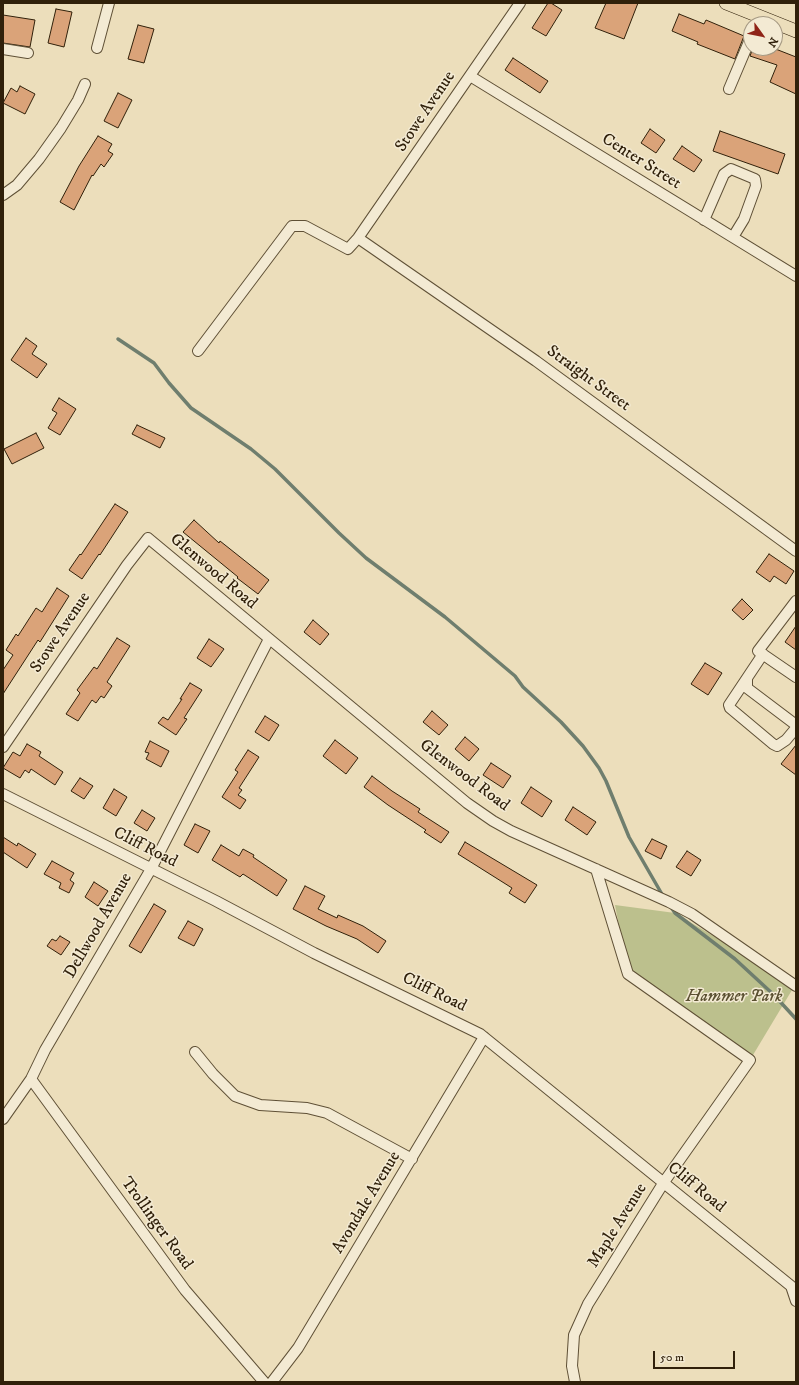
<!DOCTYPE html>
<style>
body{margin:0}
#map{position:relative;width:799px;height:1385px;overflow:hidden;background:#ecdebb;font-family:"IM FELL DW Pica",serif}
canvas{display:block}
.frame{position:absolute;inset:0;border:4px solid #30200a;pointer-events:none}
.north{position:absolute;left:743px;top:16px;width:40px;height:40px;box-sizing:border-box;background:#f3ead3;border:1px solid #a59983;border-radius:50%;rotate:123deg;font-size:11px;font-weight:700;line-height:16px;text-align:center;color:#30200a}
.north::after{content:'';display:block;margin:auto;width:14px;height:18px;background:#8f2418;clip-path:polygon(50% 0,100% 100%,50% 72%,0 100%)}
.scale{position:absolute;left:653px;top:1351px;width:82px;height:18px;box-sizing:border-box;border:2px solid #30200a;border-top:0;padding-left:5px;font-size:12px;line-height:14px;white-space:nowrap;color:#30200a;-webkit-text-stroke:3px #f3ead3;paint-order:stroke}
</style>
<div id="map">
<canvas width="799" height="1385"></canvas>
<div class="frame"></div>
<div class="north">N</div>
<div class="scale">50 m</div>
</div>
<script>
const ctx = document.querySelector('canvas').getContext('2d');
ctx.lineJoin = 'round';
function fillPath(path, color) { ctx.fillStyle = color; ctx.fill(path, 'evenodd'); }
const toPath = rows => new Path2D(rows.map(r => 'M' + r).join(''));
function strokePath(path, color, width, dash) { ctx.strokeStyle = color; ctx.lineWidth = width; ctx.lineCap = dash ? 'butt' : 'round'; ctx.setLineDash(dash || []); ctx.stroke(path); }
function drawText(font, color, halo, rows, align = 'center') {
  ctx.font = font + ' "IM FELL DW Pica",serif'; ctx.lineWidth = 3; ctx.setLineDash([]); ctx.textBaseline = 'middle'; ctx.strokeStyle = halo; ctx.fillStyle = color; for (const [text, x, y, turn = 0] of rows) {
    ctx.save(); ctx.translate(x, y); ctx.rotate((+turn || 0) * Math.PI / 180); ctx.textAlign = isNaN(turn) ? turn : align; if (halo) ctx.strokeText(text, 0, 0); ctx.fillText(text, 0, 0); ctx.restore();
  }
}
fillPath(toPath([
 [615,905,675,913,795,985,750,1060,628,974]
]), '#bcc08d');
strokePath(toPath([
 [118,339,154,363,169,383,191,408,251,449,275,469,339,533,366,558,445,617,515,676,523,687,561,722,583,746,599,768,606,781,629,837,663,896],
 [671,907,675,913,735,959,774,995,796,1019]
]), '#6f7e6e', 3.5);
const building = toPath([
 [548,3,551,3,562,10,546,36,532,28,548,3],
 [606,3,638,3,624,39,595,28,606,3],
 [56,9,72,12,64,47,48,43,56,9],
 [679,14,704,24,706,20,744,36,735,59,697,44,698,42,672,31,679,14],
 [3,15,35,20,30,47,3,43,3,15],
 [138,25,154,29,144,63,128,59,138,25],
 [753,48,773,48,796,57,796,94,770,82,777,65,750,56,753,48],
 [513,58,548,81,540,93,505,70,513,58],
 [20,86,35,94,25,114,3,103,11,88,17,92,20,86],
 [118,93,132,100,118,128,104,121,118,93],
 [650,129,665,140,656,153,641,143,650,129],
 [720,131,785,154,778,174,713,151,720,131],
 [98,136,112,144,108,151,113,154,104,167,101,164,93,176,92,175,74,210,60,202,79,166,98,136],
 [682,146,702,160,694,172,673,159,682,146],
 [26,338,37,346,32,354,47,364,37,378,11,360,26,338],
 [59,398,76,409,60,435,48,428,57,413,52,410,59,398],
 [137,425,165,438,160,448,132,434,137,425],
 [36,433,44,448,12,464,4,449,36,433],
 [115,504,128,512,100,555,99,554,82,579,69,570,80,554,81,555,115,504],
 [194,520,219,543,220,541,269,580,258,594,237,578,238,577,183,532,194,520],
 [769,554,794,571,786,584,774,576,770,582,756,572,769,554],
 [57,588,69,596,40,642,38,640,3,694,3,670,13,655,6,650,16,634,18,636,36,608,42,612,57,588],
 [742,599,753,610,743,620,732,610,742,599],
 [313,620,329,634,320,645,304,632,313,620],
 [796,626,796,650,785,642,796,626],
 [117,638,130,646,107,682,112,686,104,698,101,696,96,703,92,700,78,721,66,714,80,693,77,690,94,667,97,669,117,638],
 [209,639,224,649,211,667,197,658,209,639],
 [705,663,722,673,708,695,691,684,705,663],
 [190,683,202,690,184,718,187,719,176,735,158,723,163,717,168,720,182,699,180,699,190,683],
 [432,711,448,725,439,735,423,722,432,711],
 [265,716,279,725,269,741,255,732,265,716],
 [465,737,479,749,469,761,455,749,465,737],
 [335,740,358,758,346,774,323,756,335,740],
 [150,741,169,751,161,767,146,759,149,753,145,752,150,741],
 [27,744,41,752,39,756,63,772,55,785,31,769,29,773,25,770,20,778,3,768,13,752,20,756,27,744],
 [796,745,796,775,781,764,796,745],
 [248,750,259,757,239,788,242,790,238,795,246,800,240,809,222,797,238,772,235,770,248,750],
 [491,763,511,776,503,788,483,775,491,763],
 [372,776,392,791,420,809,418,812,449,832,441,843,424,832,426,830,388,805,364,787,372,776],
 [80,778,93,786,84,799,71,791,80,778],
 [531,787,552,801,542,817,521,803,531,787],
 [114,789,127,797,116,816,103,808,114,789],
 [573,807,596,822,587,835,565,820,573,807],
 [142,810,155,818,147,831,134,823,142,810],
 [195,824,210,831,198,853,184,845,195,824],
 [3,837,17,846,18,843,36,854,27,868,3,852,3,837],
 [652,839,667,846,661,859,645,851,652,839],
 [465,842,537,885,525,903,509,893,512,888,458,854,465,842],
 [221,845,239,856,243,849,254,855,253,857,287,880,277,896,243,874,240,877,212,860,221,845],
 [687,851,701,860,691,876,676,867,687,851],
 [52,861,74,873,70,880,74,883,69,893,59,888,61,883,44,874,52,861],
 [94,882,108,891,98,906,85,897,94,882],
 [305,886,325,896,318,909,337,918,338,915,363,926,386,941,378,953,357,939,326,926,293,909,305,886],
 [154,904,166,911,141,953,129,946,154,904],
 [188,921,203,929,194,946,178,938,188,921],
 [60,936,70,942,61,955,47,946,52,939,56,941,60,936]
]);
fillPath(building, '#daa379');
strokePath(building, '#30200a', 1);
const minor = toPath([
 [97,48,109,3],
 [3,49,28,53],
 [470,76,796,276],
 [729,89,751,37],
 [3,195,17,185,39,159,61,128,78,100,85,84],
 [704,220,724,174,731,169,755,179,756,186,744,219,733,237],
 [358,238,536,361,796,551],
 [198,351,292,226,305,226,348,249,358,238,520,3],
 [796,601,758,651,796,677],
 [763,654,747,678,747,688,796,725],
 [747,678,729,705,730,708,773,744,777,746,786,740,796,728],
 [3,747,127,565,148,538,467,803,493,821,511,831,669,902,692,914,796,986],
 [3,794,216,901,314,953,480,1034,791,1286,796,1301],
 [195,1052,213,1074,235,1096,260,1105,307,1108,327,1113,412,1159],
 [31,1079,185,1290,264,1382],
 [3,1119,31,1079,45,1050,151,869,269,639],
 [272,1382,298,1348,484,1037],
 [575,1382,572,1366,574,1335,588,1304,664,1182,750,1060,628,974,596,869]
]);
const major = toPath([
 [726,3,796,31]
]);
strokePath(minor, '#5f5036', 12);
strokePath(major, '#30200a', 14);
strokePath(minor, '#f3ead3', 10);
strokePath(major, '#ecdebb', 13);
drawText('17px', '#30200a', '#f3ead3', [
 ["Stowe Avenue",426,112,-56],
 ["Center Street",641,162,32],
 ["Straight Street",588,379,36],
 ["Glenwood Road",213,572,40],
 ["Stowe Avenue",61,633,-56],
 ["Glenwood Road",464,776,37],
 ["Cliff Road",145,848,27],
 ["Dellwood Avenue",99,926,-60],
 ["Cliff Road",434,993,26],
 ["Cliff Road",696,1188,39],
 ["Avondale Avenue",367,1203,-59],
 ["Trollinger Road",156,1224,54],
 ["Maple Avenue",618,1226,-58]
]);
drawText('italic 17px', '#5a5031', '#f3ead3', [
 ["Hammer Park",734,997]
]);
</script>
